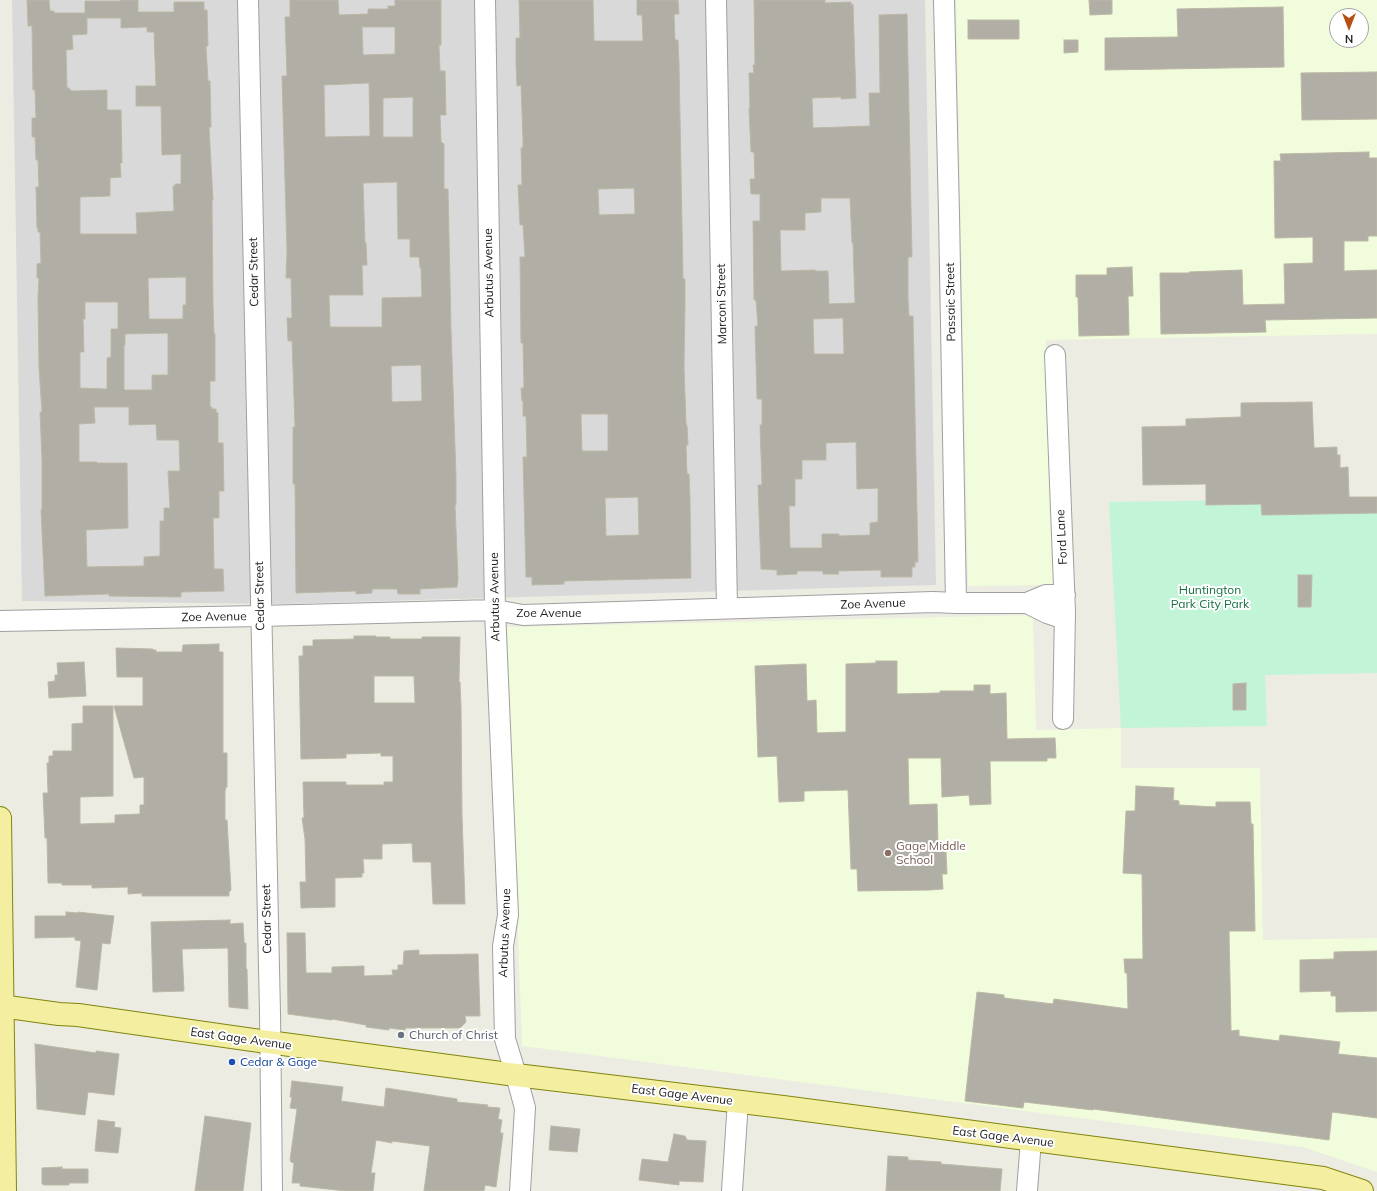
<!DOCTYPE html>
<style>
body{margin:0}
#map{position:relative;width:1377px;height:1191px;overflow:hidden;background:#ecece2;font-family:Mulish,sans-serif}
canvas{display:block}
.north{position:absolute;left:1329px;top:8px;width:40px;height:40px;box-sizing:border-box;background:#fff;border:1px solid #a4a4a4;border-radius:50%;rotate:180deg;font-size:11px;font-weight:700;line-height:16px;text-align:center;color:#1c1c1c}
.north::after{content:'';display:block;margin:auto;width:14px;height:18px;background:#b64f12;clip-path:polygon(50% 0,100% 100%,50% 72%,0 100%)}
</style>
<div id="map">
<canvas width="1377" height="1191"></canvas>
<div class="north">N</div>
</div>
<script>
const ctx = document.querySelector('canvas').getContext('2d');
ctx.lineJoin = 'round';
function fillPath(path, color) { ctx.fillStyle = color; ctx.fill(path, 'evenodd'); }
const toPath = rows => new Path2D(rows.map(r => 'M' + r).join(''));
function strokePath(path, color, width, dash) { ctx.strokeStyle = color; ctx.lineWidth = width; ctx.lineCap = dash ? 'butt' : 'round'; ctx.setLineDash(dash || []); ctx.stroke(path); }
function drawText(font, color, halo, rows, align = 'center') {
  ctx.font = font + ' Mulish,sans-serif'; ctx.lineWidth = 4; ctx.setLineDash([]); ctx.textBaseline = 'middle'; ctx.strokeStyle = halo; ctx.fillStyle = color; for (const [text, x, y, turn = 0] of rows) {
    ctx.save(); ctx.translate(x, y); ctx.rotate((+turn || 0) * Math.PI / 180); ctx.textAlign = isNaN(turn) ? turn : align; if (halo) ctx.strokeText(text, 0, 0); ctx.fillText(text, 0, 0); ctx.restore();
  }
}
fillPath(toPath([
 [12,0,925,0,936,585,283,604,22,601]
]), '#dad9d9');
fillPath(toPath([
 [956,0,1377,0,1377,334,1046,340,1054,585,968,586],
 [1337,16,1361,16,1361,40,1337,40],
 [1033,615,1036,730,1121,728,1121,768,1260,768,1263,940,1377,938,1377,1172,1303,1147,522,1046,507,627]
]), '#f0fcdc');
fillPath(toPath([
 [1377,498,1377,673,1265,675,1267,726,1121,728,1109,502]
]), '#c2f4d8');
const building = toPath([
 [27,0,49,0,50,11,54,11,54,13,85,13,85,1,121,1,120,0,138,0,138,12,174,12,174,2,204,2,204,10,207,10,208,46,206,46,208,81,210,81,211,127,209,127,213,200,212,200,213,306,214,334,215,334,215,381,210,381,210,407,212,407,212,409,216,409,216,412,218,413,218,443,223,443,224,491,219,491,219,518,213,518,214,569,223,569,224,591,181,592,181,597,109,596,109,594,45,596,41,509,42,509,42,460,40,412,42,412,39,368,38,298,39,278,37,278,37,264,41,263,40,232,38,232,38,228,37,228,36,187,39,187,38,160,36,160,35,137,32,137,32,118,36,118,35,90,33,90,32,26,28,26,27,0],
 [87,18,121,18,121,28,147,27,147,32,154,32,156,86,136,86,136,106,161,106,162,155,181,154,181,184,175,184,175,186,173,186,174,211,136,213,137,234,80,234,80,197,110,196,110,178,121,177,120,163,122,163,121,110,107,110,107,90,73,91,70,90,69,88,67,88,66,50,73,49,72,35,87,34,87,18],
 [186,277,186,305,183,305,183,319,149,319,148,278,186,277],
 [85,302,118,302,118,329,111,329,111,357,107,358,107,389,80,388,80,352,84,352,83,319,85,319,85,302],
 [168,333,168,375,152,375,152,390,125,390,124,389,124,345,125,345,125,334,168,333],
 [94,407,129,407,129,425,156,424,157,440,179,440,180,471,168,471,170,508,164,508,164,521,160,521,160,556,144,557,144,566,87,567,86,530,128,528,127,463,97,463,97,462,79,462,79,424,95,423,94,407],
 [290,0,338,0,339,15,368,14,368,9,388,9,388,6,395,6,395,0,441,0,441,45,439,45,440,71,445,71,446,115,440,115,441,142,444,144,444,189,448,189,451,329,456,477,456,505,455,505,458,579,457,587,420,589,420,594,398,594,397,589,372,589,372,593,356,594,356,591,296,593,295,484,293,484,293,427,295,427,292,341,288,341,287,318,292,318,291,278,286,278,287,251,282,76,287,76,285,17,290,17,290,0],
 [362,27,395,27,395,54,363,55,362,27],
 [369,83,370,136,325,137,324,85,369,83],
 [413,97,413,137,383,137,383,98,413,97],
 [397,182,398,239,410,239,410,257,419,257,420,268,421,268,422,297,382,298,382,327,330,327,329,295,363,295,362,265,367,265,366,243,365,243,363,183,397,182],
 [421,365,422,401,392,402,391,366,421,365],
 [519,0,593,0,594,41,643,41,642,15,637,15,637,0,678,0,679,14,674,14,675,40,678,40,679,63,683,279,685,279,685,304,684,366,686,424,687,426,688,445,686,445,687,474,689,474,690,499,691,578,564,581,564,584,532,585,532,577,526,577,523,457,527,457,526,416,523,416,523,401,522,401,521,388,524,388,523,343,521,343,520,257,525,257,523,225,520,225,518,185,522,185,521,148,523,148,523,140,521,85,517,86,516,64,516,38,520,38,519,0],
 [634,188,635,214,599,215,598,189,634,188],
 [581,414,608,414,608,451,582,451,581,414],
 [638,497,639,535,606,536,605,498,638,497],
 [754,0,825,0,825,3,851,2,851,5,853,4,856,98,841,99,841,97,812,98,813,128,870,126,869,93,880,93,879,15,907,14,912,257,908,257,908,299,909,316,913,316,918,562,915,562,915,567,912,567,912,577,881,577,881,570,838,571,839,574,823,574,823,571,797,571,797,574,777,575,777,570,761,569,758,485,762,485,760,425,762,425,762,399,757,399,755,326,758,326,756,300,754,300,753,221,760,221,760,194,751,194,750,179,755,179,754,152,751,152,749,108,750,108,749,73,754,73,753,65,755,65,754,0],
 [821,198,850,198,852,243,853,243,855,303,829,304,828,271,815,271,815,270,781,271,780,230,805,230,805,213,821,212,821,198],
 [843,318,844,354,814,354,813,319,843,318],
 [856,442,857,489,878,488,878,522,870,523,870,535,839,536,839,534,822,534,822,548,790,548,789,506,795,506,795,479,802,479,802,460,826,460,826,443,856,442],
 [1089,0,1112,0,1112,14,1090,15,1089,0],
 [1283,7,1284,67,1105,70,1105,38,1178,37,1177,9,1283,7],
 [968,20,1019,20,1019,39,968,39,968,20],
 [1064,40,1078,40,1078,52,1064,53,1064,40],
 [1377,72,1377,119,1302,120,1301,73,1377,72],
 [1369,152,1369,158,1377,158,1377,236,1368,236,1368,241,1344,241,1344,271,1377,270,1377,318,1265,320,1266,332,1161,334,1160,273,1189,273,1189,272,1242,270,1243,305,1285,304,1284,264,1313,263,1313,237,1275,238,1274,161,1281,161,1280,154,1369,152],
 [1132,267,1133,296,1128,296,1129,335,1079,336,1078,297,1076,297,1076,275,1107,275,1107,268,1132,267],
 [1312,402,1314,448,1337,447,1337,455,1340,455,1340,468,1348,467,1349,497,1377,497,1377,513,1262,515,1261,504,1206,505,1206,484,1143,485,1142,427,1186,426,1186,419,1241,417,1241,403,1312,402],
 [1298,575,1312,575,1311,607,1298,607,1298,575],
 [354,636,376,636,376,637,390,637,390,639,422,639,422,637,460,637,459,682,460,682,461,707,462,815,465,904,433,904,431,862,413,862,412,843,382,844,382,859,363,859,364,873,362,873,362,877,335,878,335,907,301,908,300,882,306,882,305,839,302,818,304,818,303,782,346,782,346,785,384,785,384,782,393,782,393,756,381,756,381,753,346,754,346,758,301,759,299,656,303,656,303,646,313,646,313,640,354,639,354,636],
 [374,676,414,676,415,703,374,703,374,676],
 [219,644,219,652,223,652,223,753,227,753,227,787,226,787,225,791,225,820,227,820,231,890,229,892,229,896,142,896,142,893,128,894,128,887,92,888,92,885,62,885,62,883,48,883,47,838,45,838,43,793,48,793,47,763,49,763,49,756,53,756,53,751,72,751,72,724,83,723,83,706,113,706,113,796,80,797,80,824,115,823,115,815,140,814,140,805,144,805,144,777,134,778,114,706,143,706,143,677,117,677,116,648,153,649,153,650,156,650,156,652,182,652,183,645,219,644],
 [876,661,897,661,897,694,940,693,940,691,974,691,974,685,990,685,990,694,1006,693,1007,739,1055,738,1056,758,1047,758,1047,761,990,761,991,804,970,805,969,795,942,797,941,758,908,758,909,805,937,804,938,845,943,845,944,852,946,852,947,874,942,874,943,889,930,890,858,891,857,869,851,869,848,790,804,791,804,801,779,802,777,756,758,757,755,666,806,664,807,701,816,700,817,733,846,732,846,664,876,663,876,661],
 [84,662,86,696,49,698,48,682,55,681,55,675,58,675,57,663,84,662],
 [1246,683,1246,710,1233,710,1233,684,1246,683],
 [1136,786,1174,788,1173,800,1179,801,1179,805,1216,807,1216,802,1250,802,1251,824,1253,824,1255,931,1229,931,1231,1031,1239,1030,1239,1036,1279,1041,1280,1035,1340,1042,1338,1054,1377,1058,1377,1118,1332,1112,1329,1140,1093,1109,1093,1110,1024,1102,1023,1108,965,1101,977,992,1004,995,1004,998,1053,1004,1054,999,1128,1009,1127,973,1125,973,1124,959,1143,959,1142,874,1123,873,1126,811,1135,811,1136,786],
 [66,912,78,913,78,912,114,916,110,944,102,943,97,990,76,987,81,941,75,940,75,937,35,938,35,916,66,916,66,912],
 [230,920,230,924,243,923,244,940,244,943,246,943,246,969,247,969,248,1009,229,1007,228,948,182,949,184,991,153,992,151,922,230,920],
 [287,933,305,933,306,973,332,973,332,967,364,966,364,976,393,975,392,970,398,970,398,965,403,965,404,951,419,950,419,955,478,954,480,1016,465,1016,466,1022,460,1028,405,1028,405,1030,389,1028,389,1030,366,1027,366,1025,332,1019,332,1020,288,1014,287,933],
 [1377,951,1377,1011,1336,1012,1336,996,1331,996,1331,991,1300,992,1300,960,1334,959,1334,952,1377,951],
 [35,1044,96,1053,96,1051,119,1054,114,1095,88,1092,85,1115,37,1109,35,1044],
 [292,1081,343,1087,341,1101,384,1107,386,1088,457,1099,457,1102,488,1105,487,1107,500,1108,498,1119,502,1120,500,1133,503,1133,496,1187,485,1185,484,1191,424,1191,430,1146,392,1141,392,1143,376,1140,371,1173,375,1173,373,1191,346,1191,300,1186,300,1183,292,1183,294,1163,291,1162,290,1160,297,1109,290,1108,292,1097,290,1097,292,1081],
 [205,1116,251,1123,243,1191,195,1191,205,1116],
 [98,1120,115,1122,114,1127,121,1128,118,1153,95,1151,98,1120],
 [551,1126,580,1129,577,1152,549,1150,551,1126],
 [674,1134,685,1136,687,1140,706,1141,703,1182,679,1181,679,1185,639,1180,642,1159,668,1162,674,1134],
 [888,1156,908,1157,908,1160,941,1162,941,1164,1002,1169,1000,1191,886,1191,888,1156],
 [62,1167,62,1169,88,1169,88,1183,69,1183,69,1185,44,1185,42,1184,42,1168,62,1167]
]);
fillPath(building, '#b1afa5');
strokePath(building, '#bcb8a6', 1);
const minor = toPath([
 [248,0,270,1013,272,1191],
 [485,0,495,610,508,915,503,946,505,1039,516,1075,525,1108,520,1191],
 [716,0,727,608],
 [944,0,949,214,956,603],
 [1055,355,1065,612,1063,719],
 [1027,603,1047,613,1065,619],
 [0,621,260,616,495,610,523,615,933,602,956,603,1027,603,1046,595,1065,595],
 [732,1191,738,1101],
 [1027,1191,1031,1140]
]);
const major = toPath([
 [0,818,5,1191],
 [0,1006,59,1014,78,1015,253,1040,516,1075,783,1107,1323,1178,1362,1191]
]);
strokePath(minor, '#a0a0a0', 22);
strokePath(major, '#81860d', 24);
strokePath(minor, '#fff', 20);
strokePath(major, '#f3eea0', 22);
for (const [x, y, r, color] of [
 [888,853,4,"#8d6e63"],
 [401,1035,4,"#6b7280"],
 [232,1062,4,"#1a4fb4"]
]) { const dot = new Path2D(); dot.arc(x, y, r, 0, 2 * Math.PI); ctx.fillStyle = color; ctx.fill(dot); strokePath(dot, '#fff', 1.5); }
drawText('12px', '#1c1c1c', '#fff', [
 ["Cedar Street",254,272,-91],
 ["Arbutus Avenue",489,273,-91],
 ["Passaic Street",951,302,-91],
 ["Marconi Street",722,304,-91],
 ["Ford Lane",1062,537,-93],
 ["Cedar Street",260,596,-91],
 ["Arbutus Avenue",495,597,-91],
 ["Zoe Avenue",873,604,-2],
 ["Zoe Avenue",549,613],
 ["Zoe Avenue",214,617,-1],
 ["Cedar Street",267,919,-91],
 ["Arbutus Avenue",505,933,-88],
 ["East Gage Avenue",241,1039,8],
 ["East Gage Avenue",682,1095,7],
 ["East Gage Avenue",1003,1137,7]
]);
drawText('12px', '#156f3e', '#fff', [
 ["Huntington",1210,590],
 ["Park City Park",1210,604]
]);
drawText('12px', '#785e54', '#fff', [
 ["Gage Middle",896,846],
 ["School",896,860]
], 'left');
drawText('12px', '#5b616d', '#fff', [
 ["Church of Christ",409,1035]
], 'left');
drawText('12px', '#164399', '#fff', [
 ["Cedar & Gage",240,1062]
], 'left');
</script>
